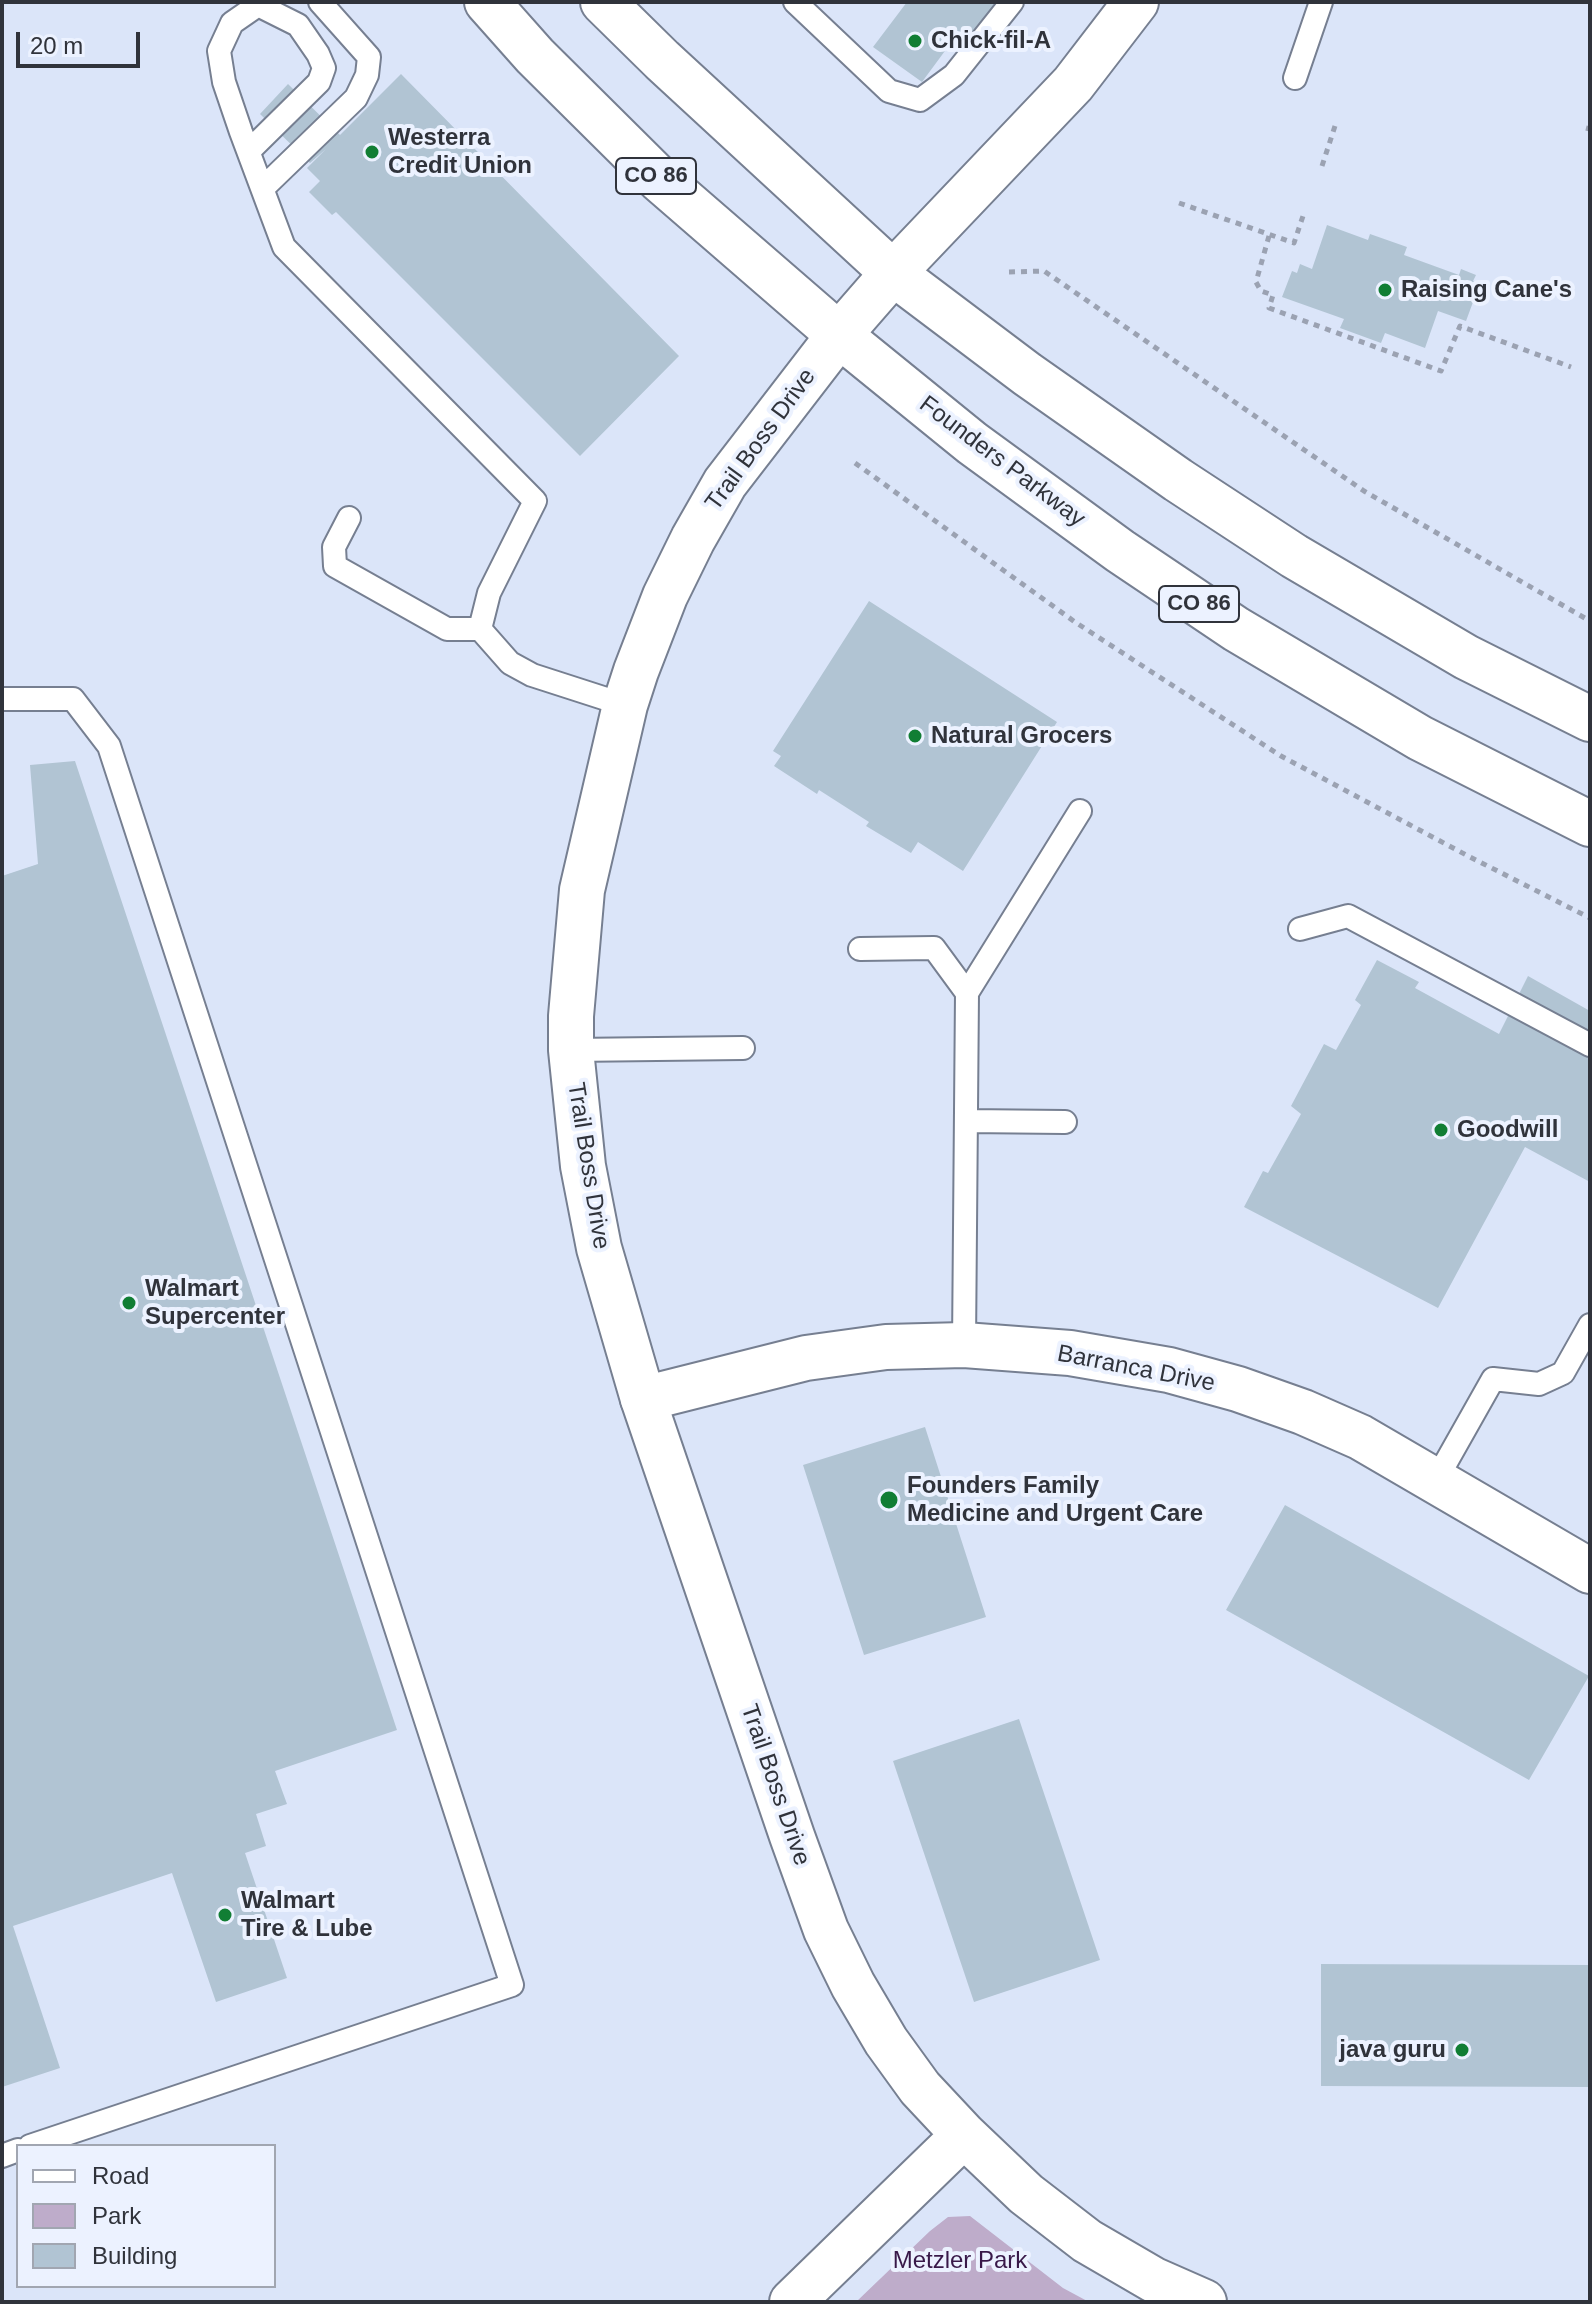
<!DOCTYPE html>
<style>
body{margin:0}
#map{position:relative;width:1592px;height:2304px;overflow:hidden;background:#dbe5f9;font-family:Arial,sans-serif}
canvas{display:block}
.frame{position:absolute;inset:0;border:4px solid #30333b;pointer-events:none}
.legend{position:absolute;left:16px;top:2144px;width:260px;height:144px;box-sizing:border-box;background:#ecf2ff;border:2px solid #a1a6b1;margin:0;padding:10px 14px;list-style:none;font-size:24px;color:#30333b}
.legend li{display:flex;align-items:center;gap:16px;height:40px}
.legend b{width:40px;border:2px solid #a1a6b1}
.scale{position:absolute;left:16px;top:32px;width:124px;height:36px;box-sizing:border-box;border:4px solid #30333b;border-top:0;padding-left:10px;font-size:24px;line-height:28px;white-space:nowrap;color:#30333b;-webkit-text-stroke:6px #ecf2ff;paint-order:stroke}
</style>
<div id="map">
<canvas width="1592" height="2304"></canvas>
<div class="frame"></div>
<ul class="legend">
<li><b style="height:10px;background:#fff"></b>Road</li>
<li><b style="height:22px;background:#beacca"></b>Park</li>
<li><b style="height:22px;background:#b1c4d3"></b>Building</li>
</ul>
<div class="scale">20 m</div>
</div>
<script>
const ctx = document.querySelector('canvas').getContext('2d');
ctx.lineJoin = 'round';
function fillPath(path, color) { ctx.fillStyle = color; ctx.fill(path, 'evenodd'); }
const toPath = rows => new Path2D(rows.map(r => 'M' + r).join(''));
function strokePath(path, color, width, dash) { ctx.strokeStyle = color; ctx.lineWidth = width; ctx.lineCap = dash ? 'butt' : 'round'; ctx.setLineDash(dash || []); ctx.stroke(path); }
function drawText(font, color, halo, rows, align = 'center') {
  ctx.font = font + ' Arial,sans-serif'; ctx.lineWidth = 8; ctx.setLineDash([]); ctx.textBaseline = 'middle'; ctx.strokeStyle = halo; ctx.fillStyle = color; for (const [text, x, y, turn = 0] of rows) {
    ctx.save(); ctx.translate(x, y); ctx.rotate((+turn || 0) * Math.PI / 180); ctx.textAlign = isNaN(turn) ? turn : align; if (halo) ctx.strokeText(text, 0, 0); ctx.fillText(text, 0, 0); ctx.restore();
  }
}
fillPath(toPath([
 [970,2216,1063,2288,1089,2302,856,2302,930,2231,948,2217]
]), '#beacca');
fillPath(toPath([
 [907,2,1021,2,983,55,956,36,922,82,873,47],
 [401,74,679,356,580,456,336,212,332,215,309,192,320,181,307,168,326,149,310,163,260,114,288,84,340,135],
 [1327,225,1368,240,1370,234,1407,247,1404,255,1459,275,1461,269,1476,275,1473,281,1487,286,1483,296,1476,294,1466,321,1438,311,1425,348,1385,333,1381,343,1340,328,1344,319,1282,297,1292,271,1297,273,1300,264,1312,269],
 [869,601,1057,722,963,871,918,842,911,853,866,826,869,822,819,790,817,794,774,766,781,756,773,751],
 [75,761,397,1730,275,1771,287,1804,256,1814,266,1846,245,1853,287,1978,216,2002,172,1873,13,1926,60,2068,2,2087,2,876,38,864,30,765],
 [1377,960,1419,982,1415,988,1499,1034,1528,976,1590,1011,1590,1182,1525,1147,1438,1308,1244,1207,1263,1171,1268,1173,1301,1114,1291,1106,1324,1044,1336,1050,1361,1005,1355,1000],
 [925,1427,986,1617,864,1655,803,1465],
 [1285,1505,1589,1676,1529,1780,1226,1610],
 [1019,1719,1100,1960,974,2002,893,1761],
 [1321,1964,1590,1965,1590,2087,1321,2086]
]), '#b1c4d3');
const service = toPath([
 [795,2,889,91,920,100,954,75,1012,2],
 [1295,78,1321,2],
 [249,151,319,82,324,68,318,54,298,25,258,5,232,23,219,51,224,82,241,132,284,247,535,501,489,593,480,629],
 [263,188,356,98,367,75,369,57,320,2],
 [349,518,334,547,335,566,447,629,480,629,510,663,532,675,625,705],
 [2,699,73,699,109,746,512,1985,30,2146],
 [1300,929,1348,916,1590,1045],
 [860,949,934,948,967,993,964,1345],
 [967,993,1080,811],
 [571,1050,743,1048],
 [966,1121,1065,1122],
 [1436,1480,1493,1379,1539,1384,1563,1373,1590,1325],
 [2,2156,18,2150]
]);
const minor = toPath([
 [893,273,1073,84,1136,2],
 [643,1399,806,1358,886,1347,964,1345,1070,1353,1169,1370,1238,1389,1303,1412,1360,1437,1590,1571]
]);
const tertiary = toPath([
 [893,273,839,335,725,483,693,539,665,596,636,671,625,705,582,890,571,1016,571,1050,583,1166,599,1248,643,1399,792,1836,826,1930,853,1985,886,2041,920,2088,964,2135,1026,2194,1087,2241,1154,2280,1204,2302],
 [792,2302,964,2135]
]);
const trunk = toPath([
 [487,2,535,56,659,179,839,335,972,443,1120,551,1236,629,1420,738,1590,824],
 [603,2,662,60,893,273,1027,374,1178,480,1294,556,1466,657,1590,719]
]);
strokePath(service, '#767f91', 26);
strokePath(minor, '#767f91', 48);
strokePath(tertiary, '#767f91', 48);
strokePath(trunk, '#767f91', 48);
strokePath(toPath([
 [1586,128,1590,129],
 [1322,166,1335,126],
 [1179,203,1294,243,1303,216],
 [1269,236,1256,282,1261,291,1273,295,1269,308,1441,371,1460,326,1571,367],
 [1009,272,1044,271,1364,491,1590,621],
 [855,463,1075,622,1281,756,1470,857,1590,918]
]), '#9ba2b2', 5, [6, 6]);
strokePath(service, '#fff', 22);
strokePath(minor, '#fff', 44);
strokePath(tertiary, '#fff', 44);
strokePath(trunk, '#fff', 44);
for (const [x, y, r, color] of [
 [915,41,8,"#117e34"],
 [372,152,8,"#117e34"],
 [1385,290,8,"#117e34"],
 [915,736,8,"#117e34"],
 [1441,1130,8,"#117e34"],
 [129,1303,8,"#117e34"],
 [889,1500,10,"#117e34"],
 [225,1915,8,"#117e34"],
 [1462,2050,8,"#117e34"]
]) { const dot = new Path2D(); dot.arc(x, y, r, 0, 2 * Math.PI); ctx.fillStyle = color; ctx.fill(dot); strokePath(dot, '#ecf2ff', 3); }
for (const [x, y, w] of [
 [656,176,80],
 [1199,604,80]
]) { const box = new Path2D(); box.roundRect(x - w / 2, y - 18, w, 36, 6); ctx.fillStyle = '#ecf2ff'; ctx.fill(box); strokePath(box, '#30333b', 2); }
drawText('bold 22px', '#30333b', null, [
 ["CO 86",656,176],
 ["CO 86",1199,604]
]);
drawText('bold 24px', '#30333b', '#ecf2ff', [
 ["Chick-fil-A",931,41],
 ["Westerra",388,138],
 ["Credit Union",388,166],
 ["Raising Cane's",1401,290],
 ["Natural Grocers",931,736],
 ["Goodwill",1457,1130],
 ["Walmart",145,1289],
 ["Supercenter",145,1317],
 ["Founders Family",907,1486],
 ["Medicine and Urgent Care",907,1514],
 ["Walmart",241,1901],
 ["Tire & Lube",241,1929],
 ["java guru",1446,2050,"right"]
], 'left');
drawText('24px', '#30333b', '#ecf2ff', [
 ["Trail Boss Drive",761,440,-54],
 ["Founders Parkway",1002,462,37],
 ["Trail Boss Drive",588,1166,81],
 ["Barranca Drive",1136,1369,11],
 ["Trail Boss Drive",775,1785,71]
]);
drawText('24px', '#391949', '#ecf2ff', [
 ["Metzler Park",960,2261]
]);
</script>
